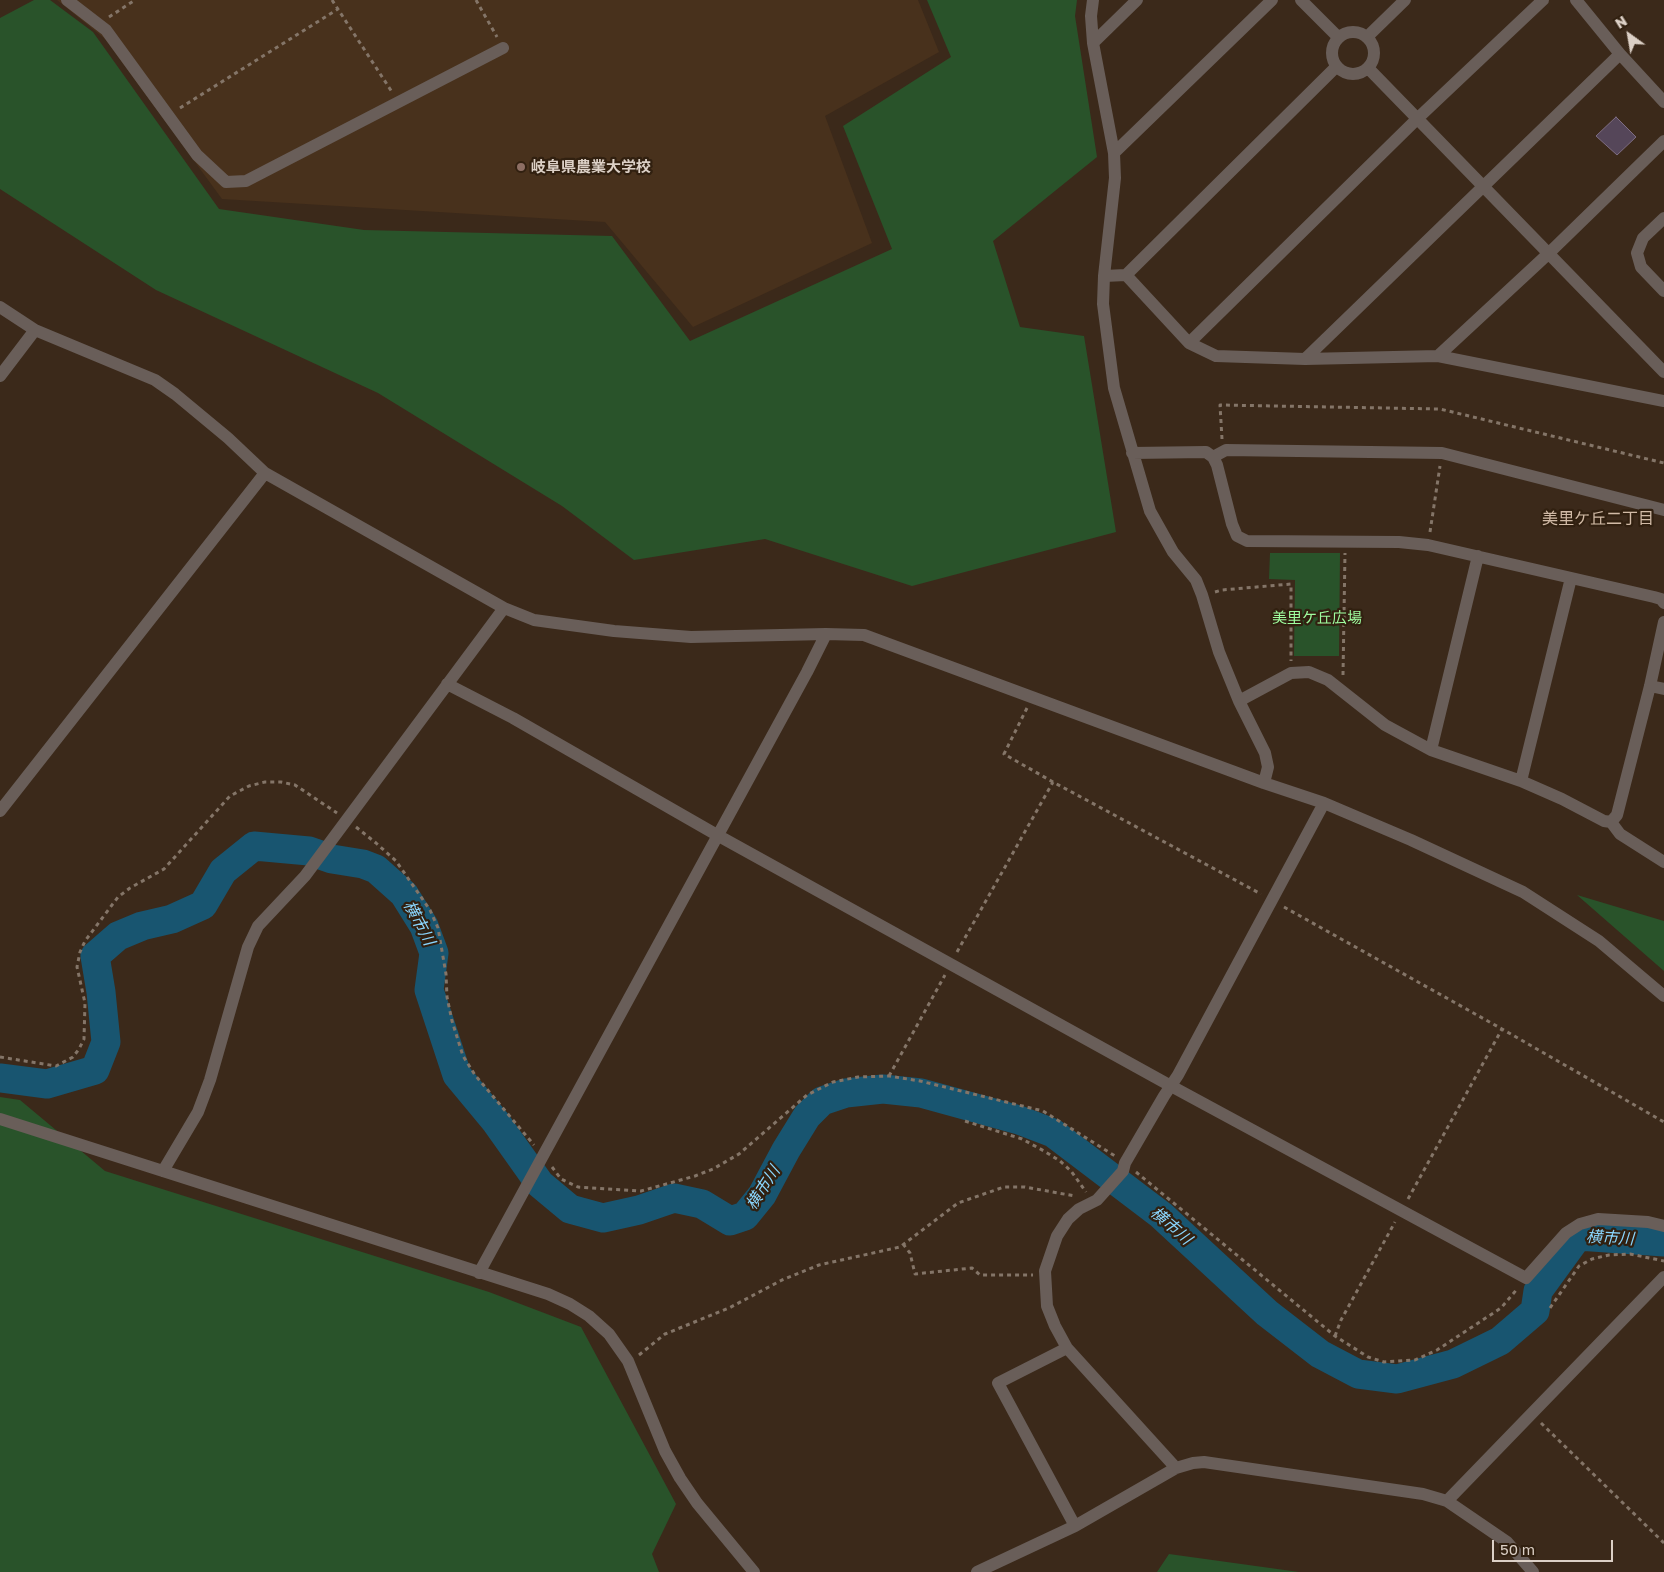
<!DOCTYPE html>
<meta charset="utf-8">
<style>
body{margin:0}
#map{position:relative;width:1664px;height:1572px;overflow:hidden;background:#3b291a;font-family:"Golos Text",sans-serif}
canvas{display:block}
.north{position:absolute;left:1604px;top:10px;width:50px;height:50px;-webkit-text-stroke:4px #312010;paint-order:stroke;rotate:328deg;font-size:14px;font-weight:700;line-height:20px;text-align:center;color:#dcd0c6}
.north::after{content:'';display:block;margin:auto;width:18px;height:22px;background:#dcd0c6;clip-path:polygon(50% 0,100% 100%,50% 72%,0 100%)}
.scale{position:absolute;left:1492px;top:1540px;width:121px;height:22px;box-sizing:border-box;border:2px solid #dcd0c6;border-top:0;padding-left:6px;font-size:15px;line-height:18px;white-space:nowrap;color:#dcd0c6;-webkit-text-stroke:4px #312010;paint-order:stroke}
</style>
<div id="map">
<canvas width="1664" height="1572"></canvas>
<div class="north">N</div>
<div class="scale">50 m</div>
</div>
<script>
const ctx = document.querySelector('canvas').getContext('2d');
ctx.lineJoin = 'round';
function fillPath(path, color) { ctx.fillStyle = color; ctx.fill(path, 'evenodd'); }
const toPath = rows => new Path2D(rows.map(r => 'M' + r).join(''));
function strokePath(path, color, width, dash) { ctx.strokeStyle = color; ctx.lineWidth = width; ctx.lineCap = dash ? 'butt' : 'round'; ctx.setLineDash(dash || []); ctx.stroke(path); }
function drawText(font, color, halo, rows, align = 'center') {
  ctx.font = font + ' "Golos Text","Noto Sans JP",sans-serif'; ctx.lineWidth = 4.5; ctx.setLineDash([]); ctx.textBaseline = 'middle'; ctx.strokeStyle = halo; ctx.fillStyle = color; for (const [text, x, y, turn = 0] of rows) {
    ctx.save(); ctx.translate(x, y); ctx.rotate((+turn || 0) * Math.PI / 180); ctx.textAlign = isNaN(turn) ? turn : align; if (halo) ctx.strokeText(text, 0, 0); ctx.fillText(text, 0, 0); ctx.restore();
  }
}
fillPath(toPath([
 [57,0,918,0,939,52,825,116,872,243,693,327,605,222,222,199,105,39]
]), '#48311c');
fillPath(toPath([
 [34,0,50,0,93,32,219,209,364,230,612,236,690,341,892,249,843,126,951,57,927,0,1077,0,1075,16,1097,157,993,241,1020,327,1084,336,1116,532,912,586,765,539,634,560,562,506,378,393,156,290,0,189,0,18],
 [1270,553,1340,553,1339,656,1294,656,1295,580,1269,579],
 [1577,895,1664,921,1664,971],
 [0,1097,20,1100,105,1171,489,1292,581,1327,676,1504,652,1554,659,1572,0,1572],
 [1169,1554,1299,1572,1157,1572]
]), '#29532a');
strokePath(toPath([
 [0,1078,47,1084,95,1070,106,1042,101,992,95,956,118,936,142,926,172,919,203,905,223,871,254,846,309,851,332,859,363,864,376,869,404,894,424,926,434,953,429,990,457,1075,496,1122,540,1184,570,1209,603,1218,639,1210,674,1198,702,1204,730,1221,745,1216,762,1195,786,1150,807,1116,822,1101,846,1093,883,1089,921,1093,1019,1120,1053,1133,1161,1215,1267,1313,1320,1354,1358,1374,1397,1379,1453,1364,1500,1341,1535,1311,1538,1291,1578,1236,1664,1242]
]), '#185570', 29);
const building = toPath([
 [1616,117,1636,137,1617,155,1596,136,1616,117]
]);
fillPath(building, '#554659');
strokePath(building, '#7e6d82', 1);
strokePath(toPath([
 [332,0,392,92],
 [476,0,497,37],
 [109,17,135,0],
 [180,108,338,9],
 [1222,439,1220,405,1440,409,1664,463],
 [1430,532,1440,466],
 [1215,592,1222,590,1291,584,1291,661],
 [1343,675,1345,553],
 [1027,708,1004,754,1053,782,1261,894],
 [356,827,376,843,396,861,430,910,438,928,446,974,447,997,452,1021,463,1056,475,1075,534,1145],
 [1284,907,1502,1029,1664,1122],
 [957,952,1053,782],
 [0,1057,56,1066,73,1057,79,1049,84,1039,85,1003,77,967,80,952,85,941,118,897,130,888,164,869,230,796,249,786,265,782,281,782,295,785,337,813],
 [889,1076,945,975],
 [965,1121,1022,1139,1044,1151,1060,1161,1071,1171,1086,1192],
 [552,1167,561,1179,578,1187,641,1191,695,1176,713,1169,739,1154,807,1095,833,1082,858,1077,889,1076,920,1081,1043,1111,1115,1156],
 [1136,1172,1335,1336,1368,1357,1384,1362,1415,1360,1437,1350,1501,1308,1518,1288],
 [1408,1199,1502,1029],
 [903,1244,910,1253,915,1274,972,1268,980,1275,1033,1275],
 [1550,1308,1579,1266,1592,1259,1609,1255,1630,1254,1664,1261],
 [1335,1336,1341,1320,1395,1222],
 [639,1355,665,1334,729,1308,782,1280,819,1265,900,1247,958,1203,1004,1187,1025,1187,1075,1196],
 [1541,1423,1664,1543]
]), '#847568', 3, [4, 4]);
strokePath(toPath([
 [67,0,106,30,197,155,226,182,246,181,503,48],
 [1093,0,1091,16,1093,43,1114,153,1115,178,1104,276,1103,304,1114,388,1150,511,1173,552,1196,580,1202,595,1219,652,1239,701,1265,753,1268,767,1264,783],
 [1301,0,1338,37],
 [1576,0,1620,54,1664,102],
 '1332 53a21 21 0 1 1 42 0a21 21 0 1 1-42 0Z',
 [1367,37,1405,0],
 [1093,43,1137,0],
 [1368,68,1664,372],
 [1114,153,1272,0],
 [1664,218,1643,238,1637,253,1641,267,1664,291],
 [1126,275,1189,343,1418,118,1543,0],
 [1104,276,1126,275,1336,67],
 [0,307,35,330,155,380,175,394,228,438,265,473,504,608,534,620,614,631,691,637,826,634,864,635,1264,783,1324,803,1411,840,1523,892,1599,941,1664,996],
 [1189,343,1216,356,1305,359,1438,356,1664,401],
 [1438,356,1548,254,1664,141],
 [1305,359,1620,54],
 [0,376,35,330],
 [1132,453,1206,452,1213,457,1217,465,1232,524,1237,536,1247,541,1399,542,1428,545,1654,597,1661,599,1664,603],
 [1213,457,1226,450,1442,453,1664,510],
 [447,684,513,718,717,835,1171,1086,1526,1278,1566,1233,1580,1224,1598,1219,1648,1222,1664,1226],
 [1650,686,1664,689],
 [1239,701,1291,673,1309,672,1328,680,1385,725,1431,750,1521,781,1562,799,1604,821,1611,822,1617,815,1650,686,1664,622],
 [1431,750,1478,556],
 [1521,781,1571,578],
 [0,811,265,473],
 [1611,822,1620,834,1664,862],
 [0,1119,548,1294,570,1304,589,1316,609,1334,628,1361,665,1451,680,1478,697,1503,754,1572],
 [163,1171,198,1112,210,1080,248,947,258,926,305,876,504,608],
 [479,1273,807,672,826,634],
 [1067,1348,998,1383,1075,1526],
 [1176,1468,1067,1348,1055,1326,1047,1306,1045,1271,1057,1236,1068,1219,1079,1209,1097,1200,1123,1171,1125,1163,1164,1096,1178,1075,1324,803],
 [1447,1501,1664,1277],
 [977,1572,1075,1526,1176,1468,1193,1463,1204,1462,1423,1494,1447,1501,1507,1542,1533,1572]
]), '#695e59', 12);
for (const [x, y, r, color] of [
 [521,167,5,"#8d6e63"]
]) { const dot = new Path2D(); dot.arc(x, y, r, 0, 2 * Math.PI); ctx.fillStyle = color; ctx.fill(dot); strokePath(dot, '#312010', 2); }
drawText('bold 15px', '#dcd0c6', '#312010', [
 ["岐阜県農業大学校",531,167]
], 'left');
drawText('15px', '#9ffd9f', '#312010', [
 ["美里ケ丘広場",1317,618]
]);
drawText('16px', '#d1baa6', '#312010', [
 ["美里ケ丘二丁目",1598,519]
]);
drawText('italic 16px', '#8ad5fc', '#312010', [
 ["横市川",419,923,62],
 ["横市川",763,1188,-57],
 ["横市川",1171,1226,41],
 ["横市川",1610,1238,3]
]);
</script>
